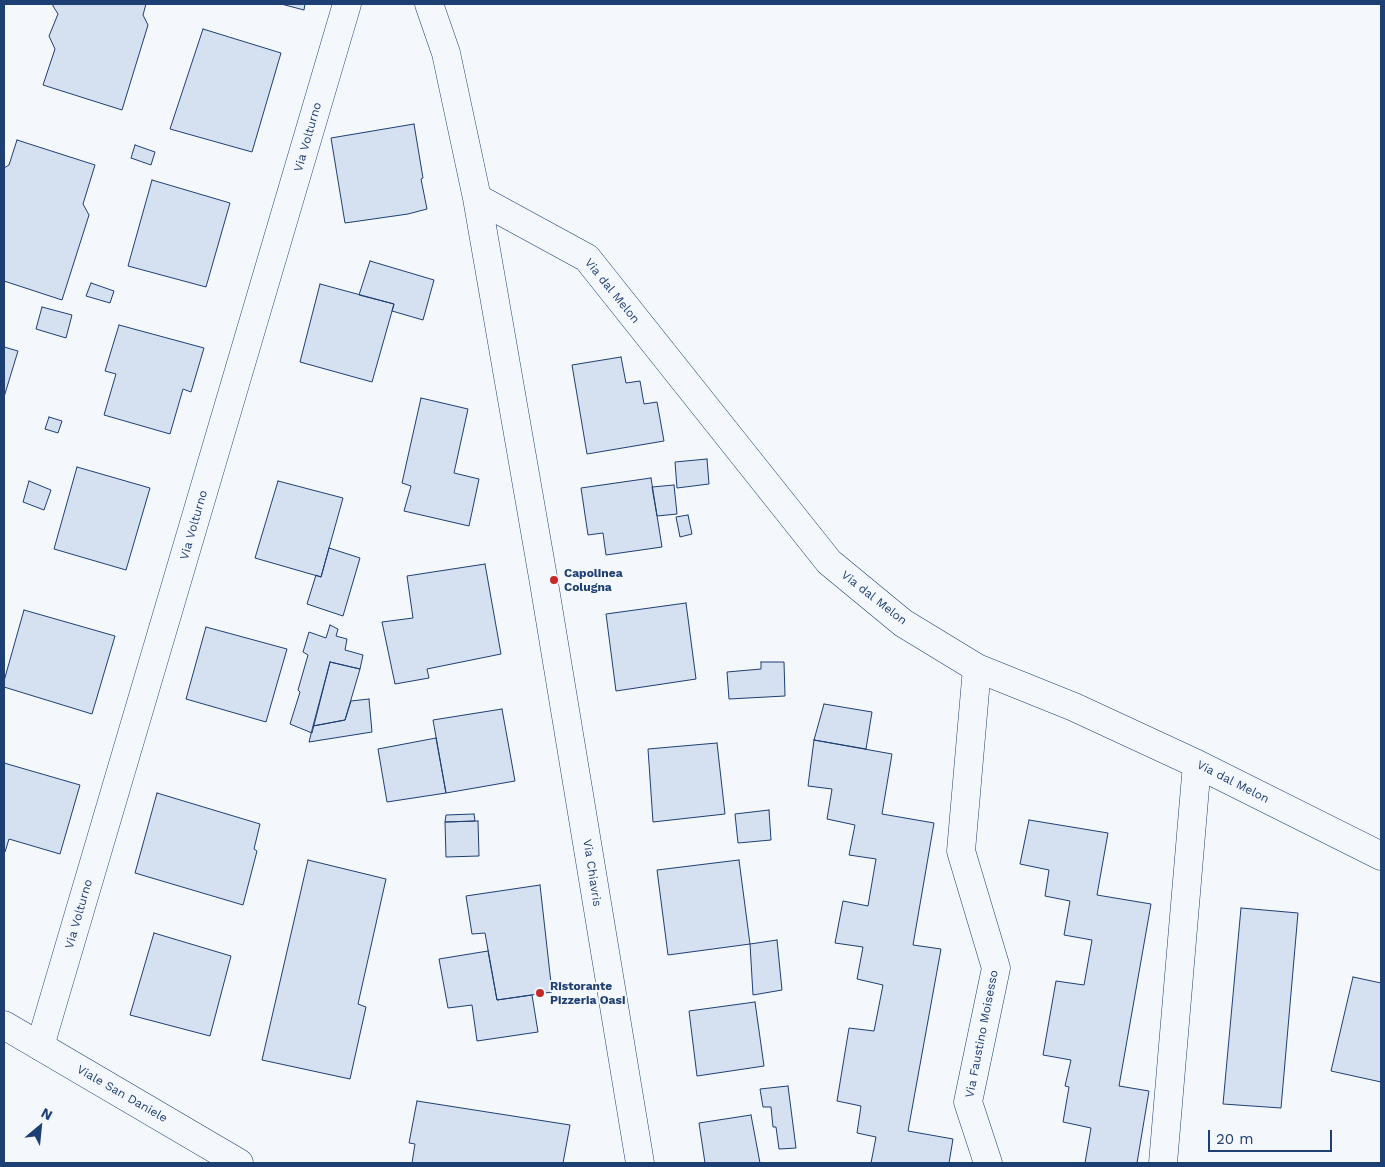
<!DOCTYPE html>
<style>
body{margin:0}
#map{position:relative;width:1385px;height:1167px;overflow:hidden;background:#f4f7fb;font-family:"Work Sans",sans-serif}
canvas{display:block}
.frame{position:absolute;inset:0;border:5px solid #1d3f73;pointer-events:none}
.north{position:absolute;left:15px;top:1102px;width:50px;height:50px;-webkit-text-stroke:4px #f4f7fb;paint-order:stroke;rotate:28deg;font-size:14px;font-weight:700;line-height:20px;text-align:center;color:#1d3f73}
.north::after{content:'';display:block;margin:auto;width:18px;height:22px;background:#1d3f73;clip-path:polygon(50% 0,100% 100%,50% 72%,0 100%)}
.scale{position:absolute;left:1208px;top:1130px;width:124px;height:22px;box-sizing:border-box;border:2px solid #1d3f73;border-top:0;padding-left:6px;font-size:15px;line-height:18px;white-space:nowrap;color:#1d3f73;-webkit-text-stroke:4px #f4f7fb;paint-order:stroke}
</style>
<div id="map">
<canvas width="1385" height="1167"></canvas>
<div class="frame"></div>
<div class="north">N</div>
<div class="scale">20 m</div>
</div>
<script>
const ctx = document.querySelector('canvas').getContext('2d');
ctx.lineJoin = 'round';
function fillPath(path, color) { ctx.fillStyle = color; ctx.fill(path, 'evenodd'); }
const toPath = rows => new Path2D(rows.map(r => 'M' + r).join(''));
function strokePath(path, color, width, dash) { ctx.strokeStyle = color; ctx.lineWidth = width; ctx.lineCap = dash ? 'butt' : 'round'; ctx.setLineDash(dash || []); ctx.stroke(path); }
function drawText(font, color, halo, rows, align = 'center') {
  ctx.font = font + ' "Work Sans",sans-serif'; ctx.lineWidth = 4; ctx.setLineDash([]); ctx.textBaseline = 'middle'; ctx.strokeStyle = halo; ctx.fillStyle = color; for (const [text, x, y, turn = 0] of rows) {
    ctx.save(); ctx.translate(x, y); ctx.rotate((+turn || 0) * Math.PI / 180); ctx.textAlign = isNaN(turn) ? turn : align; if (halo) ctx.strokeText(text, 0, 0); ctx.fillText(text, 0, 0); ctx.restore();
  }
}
const building = toPath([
 [53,4,146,4,143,15,148,25,122,110,43,85,55,49,49,36,58,14,53,6,53,4],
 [281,4,305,4,304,10,281,4],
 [203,29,281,53,252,152,170,129,203,29],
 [414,124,423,178,421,179,427,209,408,214,345,223,331,138,414,124],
 [17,140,95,165,83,204,89,215,62,300,4,281,4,168,9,165,17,140],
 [135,145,155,152,151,165,131,158,135,145],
 [152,180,230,203,206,287,128,266,152,180],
 [370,261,434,280,423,320,392,311,394,304,359,295,370,261],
 [91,283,114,291,110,303,86,296,91,283],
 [320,284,394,304,372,382,300,362,320,284],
 [42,307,72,315,66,338,36,329,42,307],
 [119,325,204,348,191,392,183,389,170,434,104,415,116,374,105,371,119,325],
 [4,347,18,351,4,397,4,347],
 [621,357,626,383,640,381,644,404,657,402,664,441,587,454,572,365,621,357],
 [421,398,468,409,454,473,479,479,469,526,404,511,411,486,402,483,421,398],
 [49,417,62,421,58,433,45,429,49,417],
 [707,459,709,484,677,488,675,462,707,459],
 [77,467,150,488,126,570,54,549,77,467],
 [651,478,662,547,606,555,603,533,588,535,581,488,651,478],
 [29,481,51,490,44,510,23,502,29,481],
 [278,481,343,498,321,577,255,558,278,481],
 [674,485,677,514,657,516,652,487,674,485],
 [688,515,692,534,680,537,676,517,688,515],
 [329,548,360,558,343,616,307,604,316,575,321,577,329,548],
 [485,564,501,654,427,669,429,678,395,684,382,622,413,618,407,576,485,564],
 [686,603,696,679,616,691,606,614,686,603],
 [24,610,115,636,92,714,4,687,4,681,24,610],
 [330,625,338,629,336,636,347,639,345,650,363,655,360,669,330,662,312,733,290,724,300,692,298,690,308,655,303,652,309,632,326,638,330,625],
 [206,627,287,649,266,722,186,699,206,627],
 [330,662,360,669,345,720,313,726,330,662],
 [761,662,784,662,785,696,729,699,727,672,761,669,761,662],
 [369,699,372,732,309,742,313,726,345,720,351,701,369,699],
 [824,704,872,712,866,749,814,740,824,704],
 [502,709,515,781,446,793,433,720,502,709],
 [436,738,446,793,387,802,378,749,436,738],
 [814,740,892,754,882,814,934,823,913,945,941,949,908,1131,953,1139,949,1163,871,1163,876,1137,857,1133,861,1106,837,1101,849,1028,874,1031,883,985,857,979,863,947,835,943,843,901,868,906,876,859,849,855,855,825,827,819,832,789,808,786,814,740],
 [717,743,725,814,653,822,648,749,717,743],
 [4,763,80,785,60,854,9,839,5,852,4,851,4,763],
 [157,793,260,824,254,849,257,851,243,905,135,873,157,793],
 [769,810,771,840,738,843,735,814,769,810],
 [474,814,475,821,445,822,446,815,474,814],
 [1029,820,1108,833,1097,895,1151,904,1119,1086,1149,1091,1137,1163,1085,1163,1091,1128,1063,1122,1069,1087,1065,1086,1071,1060,1043,1055,1056,981,1084,985,1092,940,1064,935,1070,901,1045,896,1049,870,1020,864,1029,820],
 [478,821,479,856,446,857,445,822,478,821],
 [308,860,386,879,358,1004,366,1007,350,1079,262,1060,308,860],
 [739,860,750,944,668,955,657,870,739,860],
 [540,885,552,992,497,1000,485,933,472,934,466,896,540,885],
 [1241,908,1298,913,1281,1108,1223,1104,1241,908],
 [154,933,231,956,210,1036,130,1015,154,933],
 [777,940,782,990,753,995,750,944,777,940],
 [488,951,497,1000,532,995,538,1032,477,1041,472,1005,448,1008,439,959,488,951],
 [1353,977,1381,983,1381,1082,1331,1071,1353,977],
 [755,1002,764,1066,697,1076,689,1011,755,1002],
 [788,1086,796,1148,779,1149,776,1127,773,1127,771,1107,763,1107,760,1089,788,1086],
 [417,1101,570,1125,563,1163,412,1163,415,1144,409,1143,417,1101],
 [751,1115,760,1163,705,1163,699,1123,751,1115]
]);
fillPath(building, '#d5e0f0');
strokePath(building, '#1d3f73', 1);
const street = toPath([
 [429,4,446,53,477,198,544,583,640,1163],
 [477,198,587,258,829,562,903,623,977,668,1074,707,1197,764,1381,856],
 [977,668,961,851,996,968,968,1102,988,1163],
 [40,1046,347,4],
 [1163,1163,1197,764]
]);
const secondary = toPath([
 [4,1025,239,1163]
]);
strokePath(street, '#1d3f73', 29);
strokePath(secondary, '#1d3f73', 29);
strokePath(street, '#f4f7fb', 28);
strokePath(secondary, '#f4f7fb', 28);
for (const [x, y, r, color] of [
 [554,580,5,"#c62828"],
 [540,993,5,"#c62828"]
]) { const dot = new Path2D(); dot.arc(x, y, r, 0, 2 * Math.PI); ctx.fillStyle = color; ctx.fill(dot); strokePath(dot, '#f4f7fb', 2); }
drawText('12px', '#1d3f73', '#f4f7fb', [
 ["Via Volturno",308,137,-74],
 ["Via dal Melon",612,291,51],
 ["Via Volturno",194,525,-74],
 ["Via dal Melon",874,598,38],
 ["Via dal Melon",1233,782,27],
 ["Via Chiavris",592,873,81],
 ["Via Volturno",79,914,-74],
 ["Via Faustino Moisesso",982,1034,-79],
 ["Viale San Daniele",122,1094,30]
]);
drawText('bold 12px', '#1d3f73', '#f4f7fb', [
 ["Capolinea",564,573],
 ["Colugna",564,587],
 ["Ristorante",550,986],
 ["Pizzeria Oasi",550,1000]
], 'left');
</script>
